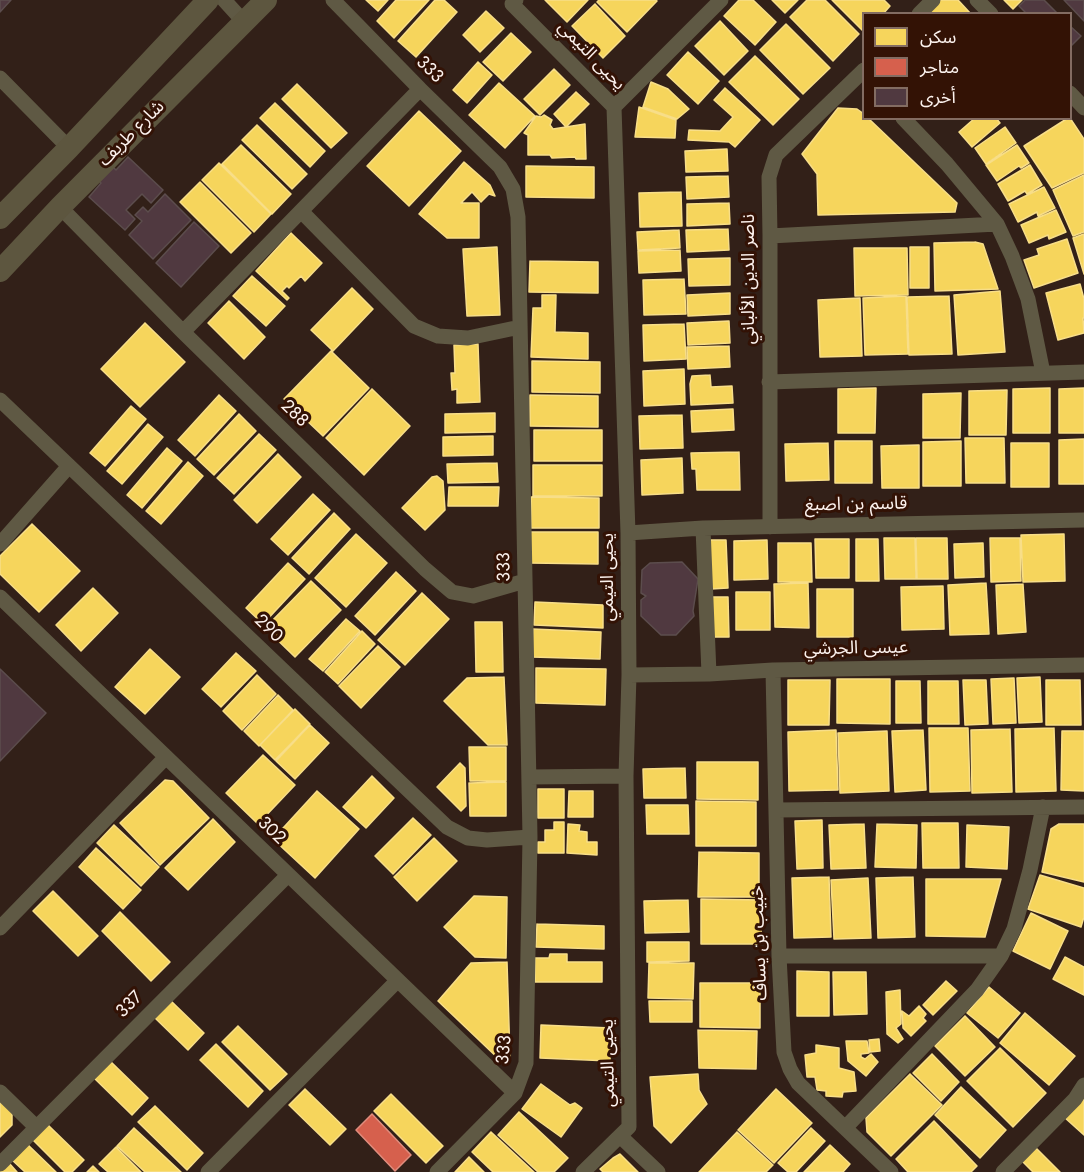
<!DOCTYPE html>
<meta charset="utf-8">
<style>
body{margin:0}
#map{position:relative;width:1084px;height:1172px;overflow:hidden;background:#322018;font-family:Jost,"Noto Sans Arabic",sans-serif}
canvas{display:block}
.legend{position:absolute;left:862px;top:12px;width:210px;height:108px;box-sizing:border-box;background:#331205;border:2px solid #836c62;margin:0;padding:8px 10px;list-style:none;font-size:18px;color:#fcf2ee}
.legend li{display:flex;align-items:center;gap:12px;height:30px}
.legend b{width:30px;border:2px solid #836c62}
</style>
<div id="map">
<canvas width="1084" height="1172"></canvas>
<ul class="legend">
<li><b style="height:16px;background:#f6d55c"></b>سكن</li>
<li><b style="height:16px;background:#d6604d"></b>متاجر</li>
<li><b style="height:16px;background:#503940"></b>أخرى</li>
</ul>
</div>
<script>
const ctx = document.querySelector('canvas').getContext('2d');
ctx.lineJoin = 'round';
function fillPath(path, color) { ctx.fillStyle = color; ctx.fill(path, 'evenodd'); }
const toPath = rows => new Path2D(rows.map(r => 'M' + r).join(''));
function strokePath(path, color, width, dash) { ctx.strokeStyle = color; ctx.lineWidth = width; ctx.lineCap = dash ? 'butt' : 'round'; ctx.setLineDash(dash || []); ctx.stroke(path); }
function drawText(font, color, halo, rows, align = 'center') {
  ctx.font = font + ' Jost,"Noto Sans Arabic",sans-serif'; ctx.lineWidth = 6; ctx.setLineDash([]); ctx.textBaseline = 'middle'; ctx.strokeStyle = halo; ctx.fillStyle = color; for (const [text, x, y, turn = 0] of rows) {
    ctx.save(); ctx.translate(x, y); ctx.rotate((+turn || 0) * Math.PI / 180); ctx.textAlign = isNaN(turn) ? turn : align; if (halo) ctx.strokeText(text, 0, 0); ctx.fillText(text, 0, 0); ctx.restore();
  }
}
const homes = toPath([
 [366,0,388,0,378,11,366,0],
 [396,0,429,0,394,38,377,21,396,0],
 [435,0,444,0,457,12,416,57,398,41,435,0],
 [545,0,588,0,567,22,545,0],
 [599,0,656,0,657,1,627,32,597,2,599,0],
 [739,0,753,0,776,22,755,45,724,16,739,0],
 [772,0,798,0,785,13,772,0],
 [807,0,825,0,859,34,833,61,790,17,807,0],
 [832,0,884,0,890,6,883,14,864,14,864,32,832,0],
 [939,0,958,0,971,14,926,14,939,0],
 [1004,0,1022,0,1013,9,1004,0],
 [595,4,625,36,603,58,572,26,595,4],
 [486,11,504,28,480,52,463,35,486,11],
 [720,21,748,51,724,75,695,46,720,21],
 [786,24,830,68,803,94,760,50,786,24],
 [511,33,531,52,503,81,483,62,511,33],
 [688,52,719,81,698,104,667,75,688,52],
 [755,56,799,99,773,125,729,82,755,56],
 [478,62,492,75,467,103,453,90,478,62],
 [554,69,570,85,540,115,524,99,554,69],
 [651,82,668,89,689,109,677,119,643,107,651,82],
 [499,83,535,116,505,148,469,115,499,83],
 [297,84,347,133,331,148,282,99,297,84],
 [725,88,760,120,735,147,729,142,688,140,689,130,720,131,733,117,714,100,725,88],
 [576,92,589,104,566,127,554,114,576,92],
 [275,103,325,151,310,167,260,118,275,103],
 [639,107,676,120,675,138,635,137,639,107],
 [838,108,857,109,864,114,864,118,868,118,957,203,955,212,818,215,817,174,802,154,838,108],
 [419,111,461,151,409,206,367,166,419,111],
 [544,115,552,120,550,125,553,129,585,124,586,159,576,159,575,157,552,158,550,155,528,155,528,135,524,133,536,116,541,117,544,115],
 [975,118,996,118,1000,123,972,147,959,132,975,118],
 [1068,118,1070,118,1084,139,1084,173,1052,188,1024,146,1068,118],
 [257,125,307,174,292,189,242,140,257,125],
 [1005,127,1016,143,986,164,975,148,1005,127],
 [241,145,291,194,272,214,222,164,241,145],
 [1017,145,1029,163,1021,168,1019,166,997,181,986,165,1017,145],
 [727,149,728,171,686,172,685,151,727,149],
 [464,162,490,185,495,196,489,194,481,202,472,192,461,203,479,203,479,238,447,238,419,214,464,162],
 [219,163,271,214,254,232,202,180,219,163],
 [1030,165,1042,185,1027,194,1025,191,1008,201,998,184,1030,165],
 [526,166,594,167,594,198,526,197,526,166],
 [1084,175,1084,232,1073,236,1053,190,1084,175],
 [728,176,729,197,687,199,686,177,728,176],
 [200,182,251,233,231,253,180,202,200,182],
 [1044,187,1055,208,1038,216,1037,212,1018,222,1009,204,1044,187],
 [681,192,682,226,640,227,639,193,681,192],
 [729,203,730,224,687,226,687,204,729,203],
 [1056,210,1066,232,1049,239,1048,235,1029,243,1021,225,1056,210],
 [728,229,729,250,687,252,686,230,728,229],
 [679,230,680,248,638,250,637,232,679,230],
 [291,233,322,263,305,281,301,276,289,288,287,286,282,291,289,298,287,300,256,271,291,233],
 [1084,234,1084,274,1073,238,1084,234],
 [1067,239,1078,273,1034,288,1024,260,1039,255,1037,249,1067,239],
 [975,242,983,244,998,289,935,291,934,243,975,242],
 [497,247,500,315,467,316,463,249,497,247],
 [910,247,929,247,929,288,910,288,910,247],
 [854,248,907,248,908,295,855,296,854,248],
 [680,250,681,271,639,273,638,251,680,250],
 [730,258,730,285,689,286,688,259,730,258],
 [530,261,598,262,598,293,529,292,530,261],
 [252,276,285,306,266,326,233,296,252,276],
 [684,279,686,314,644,315,643,280,684,279],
 [1080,284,1084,299,1084,318,1083,318,1084,333,1058,340,1046,293,1080,284],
 [352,288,373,309,333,351,311,330,352,288],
 [1000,291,1005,352,958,355,954,295,1000,291],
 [730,293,730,314,688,316,687,295,730,293],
 [542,295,556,295,555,332,588,333,588,359,531,357,533,308,542,308,542,295],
 [906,296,908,354,865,355,863,298,906,296],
 [949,296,952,354,909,355,907,297,949,296],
 [860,298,862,356,820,357,818,300,860,298],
 [229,301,265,337,244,359,208,323,229,301],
 [729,321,730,343,688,345,687,323,729,321],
 [145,323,185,362,140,407,101,369,145,323],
 [684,324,686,359,644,361,643,325,684,324],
 [478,344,480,402,457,403,457,389,452,390,451,373,455,373,454,345,478,344],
 [729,346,730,367,688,369,687,347,729,346],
 [331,351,369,388,323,436,284,399,331,351],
 [532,361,600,362,600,393,532,392,532,361],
 [684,369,685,404,644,406,643,371,684,369],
 [710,375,711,387,732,386,733,403,691,405,690,384,692,376,710,375],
 [876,388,875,433,838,433,838,389,876,388],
 [1050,388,1050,433,1013,433,1013,389,1050,388],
 [1084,388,1084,433,1059,433,1059,389,1084,388],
 [372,389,410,426,364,475,326,438,372,389],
 [1007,390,1006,435,969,435,969,391,1007,390],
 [961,393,960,438,923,438,923,394,961,393],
 [219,395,236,411,195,456,178,440,219,395],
 [530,395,598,396,598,427,530,426,530,395],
 [131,406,146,419,105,466,90,453,131,406],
 [733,409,734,430,692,432,691,411,733,409],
 [495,413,495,432,445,433,445,414,495,413],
 [239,414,256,431,214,475,197,459,239,414],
 [682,415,683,448,640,449,639,416,682,415],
 [148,424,163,437,122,484,107,471,148,424],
 [534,430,602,430,602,461,534,461,534,430],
 [259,434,276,450,234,494,217,478,259,434],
 [493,436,493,455,443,456,443,437,493,436],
 [965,438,1004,438,1005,483,966,483,965,438],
 [1084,439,1084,484,1059,484,1059,440,1084,439],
 [835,441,872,441,872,483,835,483,835,441],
 [961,441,961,486,923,486,923,442,961,441],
 [828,443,829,480,786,481,785,444,828,443],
 [1011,443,1049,443,1049,487,1011,487,1011,443],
 [919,445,919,488,882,488,881,446,919,445],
 [167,448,182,461,142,508,127,495,167,448],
 [739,452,740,490,697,490,696,469,692,469,691,453,739,452],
 [278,454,301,477,257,523,234,500,278,454],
 [682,458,683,493,642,495,641,460,682,458],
 [188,462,203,476,161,524,146,511,188,462],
 [497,463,498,482,448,483,447,464,497,463],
 [533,465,602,465,602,496,533,496,533,465],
 [437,476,443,481,445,510,425,530,402,508,432,477,437,476],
 [449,487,499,487,498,506,448,506,449,487],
 [313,494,330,510,288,555,271,539,313,494],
 [531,497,599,498,599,528,531,528,531,497],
 [334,513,350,529,309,574,292,558,334,513],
 [32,524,80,571,39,612,0,574,0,556,32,524],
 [530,532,598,532,598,564,530,563,530,532],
 [356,534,387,563,346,607,315,578,356,534],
 [1064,534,1065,581,1023,582,1021,535,1064,534],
 [884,538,915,538,916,579,885,579,884,538],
 [916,538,947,538,948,579,917,579,916,538],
 [990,538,1020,538,1021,581,991,582,990,538],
 [815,539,849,539,849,578,816,578,815,539],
 [856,539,878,539,879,581,856,581,856,539],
 [709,540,726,540,728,588,711,589,709,540],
 [767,540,768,579,734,580,734,541,767,540],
 [778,543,811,543,812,582,778,582,778,543],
 [983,543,984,577,955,578,954,544,983,543],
 [288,563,305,579,263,624,246,608,288,563],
 [396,572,416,591,375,635,355,616,396,572],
 [311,581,341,610,295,657,265,628,311,581],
 [808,583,809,628,775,627,774,584,808,583],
 [986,583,989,634,950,635,948,585,986,583],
 [1023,584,1026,632,998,634,996,585,1023,584],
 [943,586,944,629,902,630,901,587,943,586],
 [93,588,118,613,81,651,56,625,93,588],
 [817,589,853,589,853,637,817,637,817,589],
 [736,592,770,592,770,630,736,630,736,592],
 [422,593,449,619,405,665,378,640,422,593],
 [709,597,728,597,729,637,711,637,709,597],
 [535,602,603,605,603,628,534,625,535,602],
 [346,619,360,631,323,671,309,659,346,619],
 [475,622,502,622,503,672,476,672,475,622],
 [533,629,601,632,600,659,532,657,533,629],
 [362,631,375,644,338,684,325,672,362,631],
 [378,646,400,667,361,708,339,686,378,646],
 [150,649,180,677,145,714,115,687,150,649],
 [236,653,256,671,221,707,202,689,236,653],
 [536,668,606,669,605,705,536,703,536,668],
 [257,675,276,694,242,730,223,711,257,675],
 [504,677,507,745,488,745,444,701,467,678,504,677],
 [1040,677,1042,722,1019,723,1017,678,1040,677],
 [1014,678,1016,723,993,724,991,679,1014,678],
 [837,679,890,679,890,724,837,723,837,679],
 [788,680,830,680,829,725,788,725,788,680],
 [963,680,986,680,988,724,965,725,963,680],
 [1046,680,1080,680,1081,725,1046,725,1046,680],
 [896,681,920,681,921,723,896,723,896,681],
 [928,681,958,681,959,724,928,724,928,681],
 [278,695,293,710,259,746,244,731,278,695],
 [295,709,310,724,275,760,260,745,295,709],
 [310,725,329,743,295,779,276,761,310,725],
 [929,728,968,728,970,791,930,792,929,728],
 [1054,728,1056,791,1016,792,1015,729,1054,728],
 [1010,729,1012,792,972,793,971,730,1010,729],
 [836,730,838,790,789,791,788,732,836,730],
 [923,730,926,790,895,792,892,731,923,730],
 [887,731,889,791,840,793,838,733,887,731],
 [1062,731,1084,731,1084,791,1061,790,1062,731],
 [469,747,506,747,506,781,470,781,469,747],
 [263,755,295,785,258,824,226,793,263,755],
 [697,762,758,762,758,800,697,799,697,762],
 [460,763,465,768,466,806,461,811,437,787,460,763],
 [685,768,686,798,644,798,643,769,685,768],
 [372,776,394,798,366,828,343,807,372,776],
 [165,780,173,781,209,818,160,865,120,823,165,780],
 [506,782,506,816,470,816,469,783,506,782],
 [538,789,564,789,564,818,538,818,538,789],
 [317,791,359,829,315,878,273,839,317,791],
 [569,791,593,791,593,817,568,817,569,791],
 [696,801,756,802,756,846,696,846,696,801],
 [646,805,688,805,689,834,647,834,646,805],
 [413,818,431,835,393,874,375,856,413,818],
 [213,819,235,842,188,890,165,868,213,819],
 [822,820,823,868,797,869,795,821,822,820],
 [554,822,564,822,564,853,538,853,538,842,545,842,545,830,554,830,554,822],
 [922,823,958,823,959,868,923,868,922,823],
 [568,824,580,825,579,831,587,832,587,842,597,842,597,855,567,853,568,824],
 [864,824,866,868,831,869,829,825,864,824],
 [877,824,917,825,916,868,875,867,877,824],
 [1059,824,1084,824,1084,882,1042,872,1051,829,1059,824],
 [114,825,159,867,141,886,97,843,114,825],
 [967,825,1009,827,1007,869,966,867,967,825],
 [434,838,457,861,417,901,394,877,434,838],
 [96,848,141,890,123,909,79,867,96,848],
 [699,852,759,853,759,897,698,897,699,852],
 [1040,875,1084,888,1084,917,1081,927,1028,909,1040,875],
 [829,877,831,937,794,938,792,878,829,877],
 [913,877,915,937,878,938,876,878,913,877],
 [868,878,871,938,834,939,831,880,868,878],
 [926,879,1001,879,985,937,926,936,926,879],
 [53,891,98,936,78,956,33,911,53,891],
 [474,896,507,897,506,958,475,957,444,927,474,896],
 [701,899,762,900,761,944,701,944,701,899],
 [688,900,689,932,645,933,644,901,688,900],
 [120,912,170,962,151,981,102,931,120,912],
 [1031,913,1068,931,1050,969,1013,951,1031,913],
 [537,924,604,926,604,949,536,947,537,924],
 [647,942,689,942,689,961,647,962,647,942],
 [550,954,567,954,567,962,602,962,602,982,535,982,535,958,549,958,550,954],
 [1065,957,1084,967,1084,995,1053,979,1065,957],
 [507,962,510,1057,502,1062,438,1001,471,963,507,962],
 [649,963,694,963,693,999,648,998,649,963],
 [797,971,829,972,829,1016,797,1016,797,971],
 [833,972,866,972,867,1014,834,1015,833,972],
 [946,981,957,991,933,1015,923,1005,946,981],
 [700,983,760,983,760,1028,700,1027,700,983],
 [989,987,1020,1013,998,1038,967,1013,989,987],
 [900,990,901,1024,896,1028,903,1039,898,1043,887,1034,886,992,900,990],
 [170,1000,204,1033,188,1050,154,1017,170,1000],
 [649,1001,692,1001,692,1022,650,1022,649,1001],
 [919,1006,926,1014,923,1018,926,1021,911,1036,903,1028,902,1011,909,1016,919,1006],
 [1025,1013,1075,1056,1049,1085,1000,1043,1025,1013],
 [965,1016,995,1047,965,1076,935,1046,965,1016],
 [541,1025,611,1028,610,1061,540,1058,541,1025],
 [238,1026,287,1074,270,1090,222,1042,238,1026],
 [698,1030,757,1031,756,1069,699,1068,698,1030],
 [879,1039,880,1051,870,1052,869,1040,879,1039],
 [846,1041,867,1041,869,1053,861,1054,861,1057,865,1059,871,1054,878,1062,866,1076,848,1061,846,1041],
 [216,1044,263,1091,248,1107,200,1060,216,1044],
 [816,1045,839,1048,839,1068,854,1072,856,1091,843,1092,842,1097,826,1096,826,1091,817,1090,815,1077,807,1077,805,1055,816,1053,816,1045],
 [1000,1048,1046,1093,1013,1127,967,1081,1000,1048],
 [932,1054,959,1082,941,1101,913,1073,932,1054],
 [109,1060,148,1098,132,1115,92,1076,109,1060],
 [698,1074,699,1090,707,1104,671,1143,654,1126,650,1077,698,1074],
 [910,1074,942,1105,891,1156,867,1132,866,1118,910,1074],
 [541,1084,570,1105,575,1103,582,1108,561,1137,522,1109,541,1084],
 [961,1087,1006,1130,980,1158,935,1115,961,1087],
 [305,1089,346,1129,330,1145,289,1105,305,1089],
 [776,1089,812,1123,774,1163,738,1130,776,1089],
 [391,1094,443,1146,426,1163,374,1111,391,1094],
 [1084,1095,1084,1135,1064,1117,1084,1095],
 [0,1101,12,1113,12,1125,0,1137,0,1101],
 [155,1106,203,1153,187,1170,138,1122,155,1106],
 [519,1112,568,1158,554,1172,538,1172,498,1135,519,1112],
 [934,1121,977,1166,971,1172,908,1172,896,1159,934,1121],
 [48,1125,84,1160,72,1172,65,1172,33,1140,48,1125],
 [134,1128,181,1172,145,1172,117,1146,134,1128],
 [811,1128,825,1141,796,1172,788,1172,778,1163,811,1128],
 [491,1132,534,1172,493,1172,472,1152,491,1132],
 [737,1132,773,1165,766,1172,699,1172,737,1132],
 [25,1142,56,1172,25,1172,10,1158,25,1142],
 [830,1145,850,1164,843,1172,804,1172,830,1145],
 [116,1147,141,1172,108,1172,99,1164,116,1147],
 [1036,1148,1060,1172,1033,1172,1022,1161,1036,1148],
 [620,1154,638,1172,603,1172,600,1169,613,1158,620,1154],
 [469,1157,484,1172,455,1172,469,1157],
 [9,1163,17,1172,0,1172,9,1163],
 [93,1166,99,1172,87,1172,93,1166]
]);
fillPath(homes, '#f6d55c');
strokePath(homes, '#f8de88', 1.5);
const shops = toPath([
 [372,1114,411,1155,395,1171,356,1130,372,1114]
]);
fillPath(shops, '#d6604d');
strokePath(shops, '#e18c7d', 1.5);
const building = toPath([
 [0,0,11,0,0,12,0,0],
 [1025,0,1044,0,1058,14,1027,14,1019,6,1025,0],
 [1064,0,1084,0,1084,21,1064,0],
 [1070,26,1081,36,1070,47,1070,26],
 [128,157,163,190,151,203,142,194,126,210,135,219,125,230,89,197,101,183,99,181,112,166,116,170,128,157],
 [165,194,191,220,153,259,129,235,142,221,135,215,143,207,148,212,165,194],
 [194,222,219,246,181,287,156,263,194,222],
 [682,562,698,579,693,611,694,616,676,635,661,635,641,616,641,600,646,596,641,593,642,570,650,563,682,562],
 [0,669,46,713,0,761,0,669]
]);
fillPath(building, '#503940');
strokePath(building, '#5c4d4d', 1.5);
strokePath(toPath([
 [224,0,244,22],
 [333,0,420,89,500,167,513,189,518,217,530,837,526,1063,515,1093,437,1172],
 [516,0,512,4,614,107,628,533,629,675,626,776,629,1127,583,1172],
 [977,0,991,14],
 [919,14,933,0],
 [0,78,69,148],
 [1070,93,1084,108],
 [614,107,721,0],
 [903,118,947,164,997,224,1012,256,1028,299,1043,373],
 [60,207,183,332,425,569,452,592,473,596,525,581],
 [301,211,414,326,438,336,468,338,520,327],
 [770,236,997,224],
 [183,332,420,89],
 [769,382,1084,372],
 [0,400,447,827,468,838,487,840,530,837],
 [770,527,770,236,769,177,776,155,864,70],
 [703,528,709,674],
 [628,533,703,528,1084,520],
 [0,544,69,466],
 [0,597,515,1093],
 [773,670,779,956,784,1052,790,1069,798,1083,891,1172],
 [629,675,709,674,773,670,1084,665],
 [529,777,626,776],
 [776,810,1084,807],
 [0,928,166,757],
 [779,956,1001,956],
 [0,1092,36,1127],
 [845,1128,977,990,1001,956,1014,929,1030,870,1043,807],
 [620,1136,658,1172],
 [0,1164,288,875],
 [208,1172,398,980],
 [1003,1172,1075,1099,1084,1085]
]), '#5f5944', 15);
strokePath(toPath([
 [0,218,69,148,208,0],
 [0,271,60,207,266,0]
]), '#5d563f', 22);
drawText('18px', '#fcf2ee', '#331205', [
 ["يحيى التيمي",591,56,46],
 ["333",429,70,45],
 ["شارع طريف",132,134,-45],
 ["ناصر الدين الألباني",750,279,-90],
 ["288",294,414,44],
 ["قاسم بن اصبغ",856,505,-1],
 ["333",505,567,-91],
 ["يحيى التيمي",609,577,-90],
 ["290",268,629,44],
 ["عيسى الجرشي",856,649,-1],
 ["302",271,831,44],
 ["خبيب بن يساف",760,943,-92],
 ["337",130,1005,-45],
 ["333",505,1050,-84],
 ["يحيى التيمي",609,1063,-91]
]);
</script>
